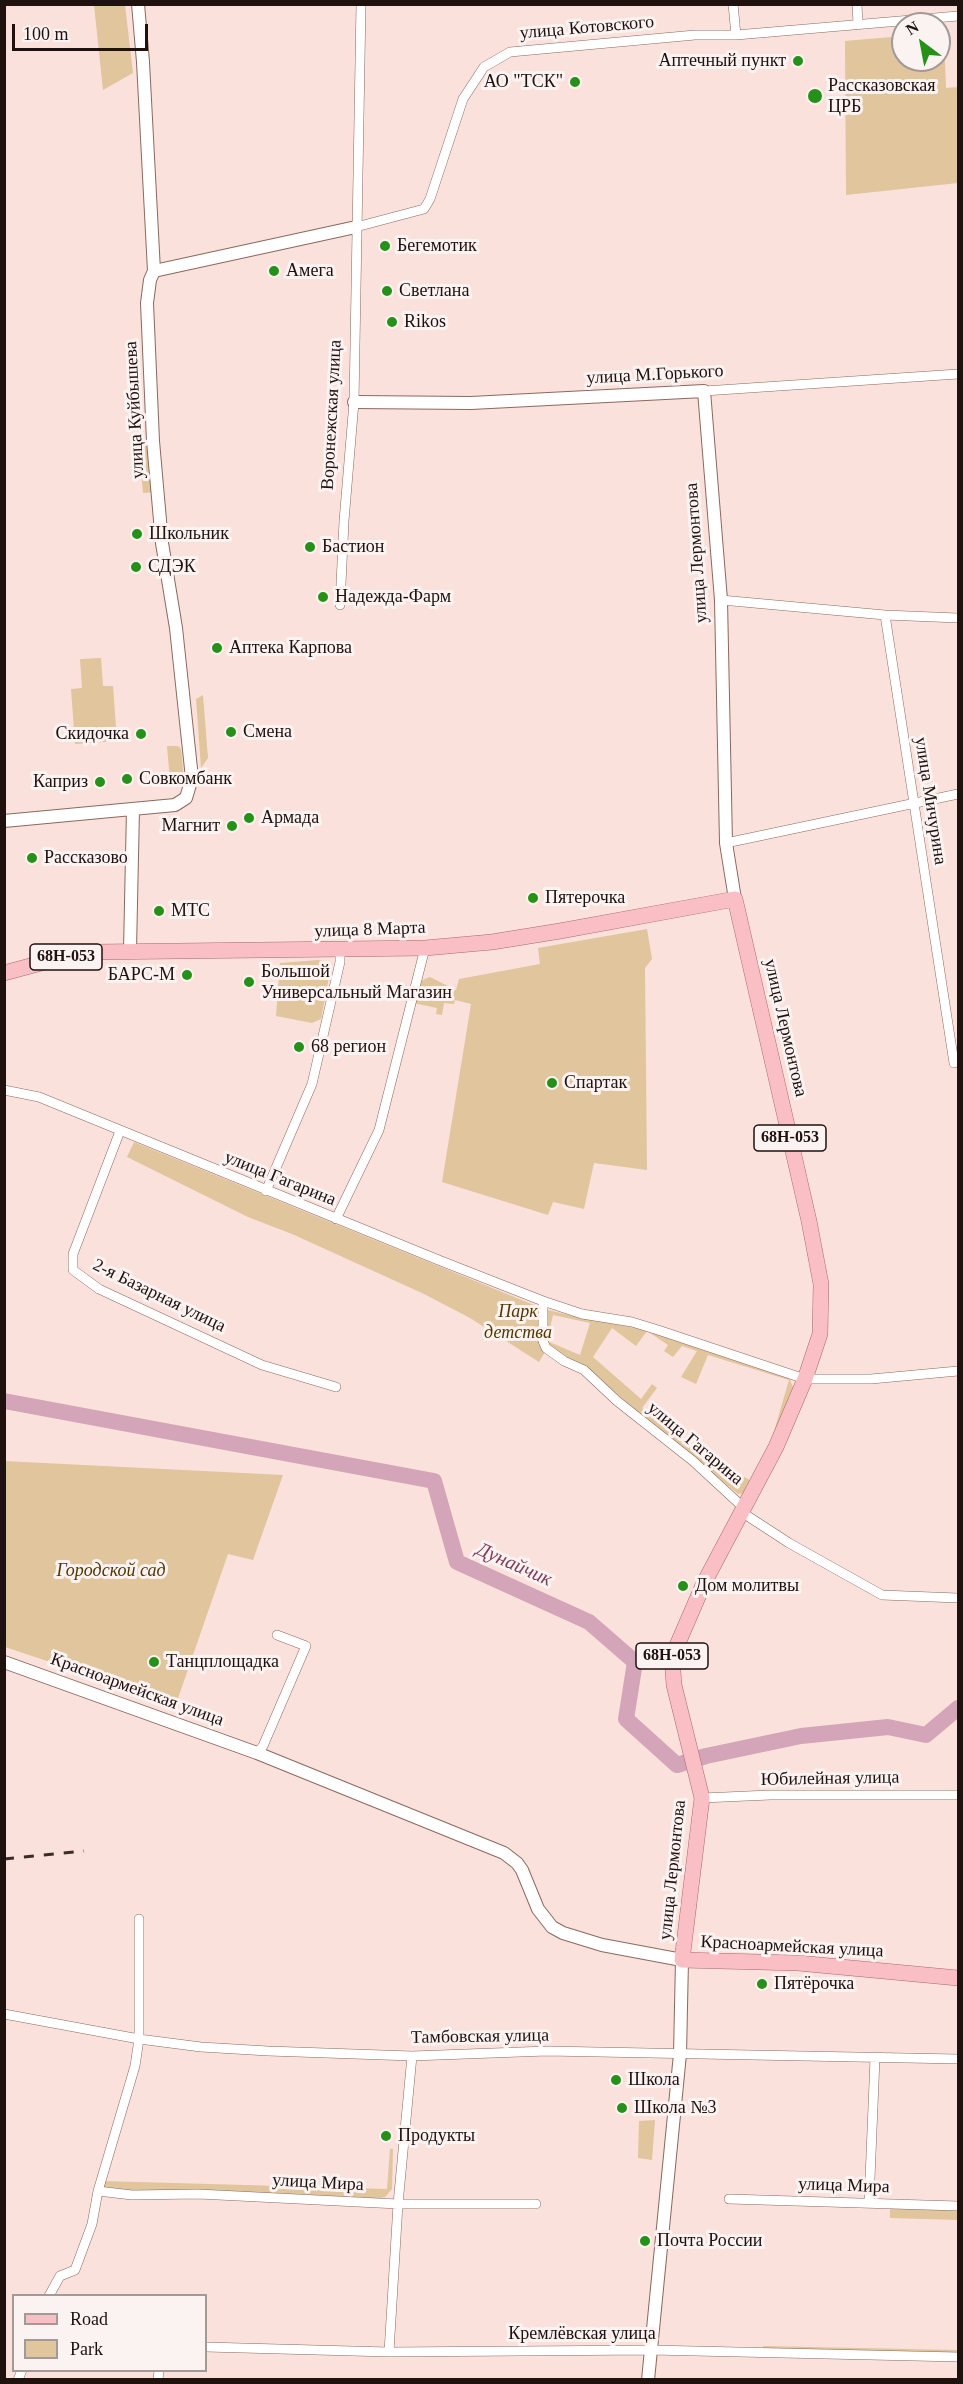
<!DOCTYPE html>
<meta charset="utf-8">
<style>
body{margin:0}
#map{position:relative;width:963px;height:2384px;overflow:hidden;background:#fbe1db;font-family:"Times New Roman",serif}
canvas{display:block}
.frame{position:absolute;inset:0;border:6px solid #1f110e;pointer-events:none}
.legend{position:absolute;left:12px;top:2294px;width:195px;height:78px;box-sizing:border-box;background:#fbf3f1;border:2px solid #a39996;margin:0;padding:8px 10px;list-style:none;font-size:18px;color:#1f110e}
.legend li{display:flex;align-items:center;gap:12px;height:30px}
.legend b{width:30px;border:2px solid #a39996}
.north{position:absolute;left:891px;top:12px;width:60px;height:60px;box-sizing:border-box;background:#fbf3f1;border:2px solid #a39996;border-radius:50%;rotate:328deg;font-size:16px;font-weight:700;line-height:24px;text-align:center;color:#1f110e}
.north::after{content:'';display:block;margin:auto;width:21px;height:27px;background:#259118;clip-path:polygon(50% 0,100% 100%,50% 72%,0 100%)}
.scale{position:absolute;left:12px;top:24px;width:136px;height:27px;box-sizing:border-box;border:3px solid #1f110e;border-top:0;padding-left:8px;font-size:18px;line-height:21px;white-space:nowrap;color:#1f110e;-webkit-text-stroke:4px #fbf3f1;paint-order:stroke}
</style>
<div id="map">
<canvas width="963" height="2384"></canvas>
<div class="frame"></div>
<ul class="legend">
<li><b style="height:8px;background:#fabfc5"></b>Road</li>
<li><b style="height:16px;background:#e0c59d"></b>Park</li>
</ul>
<div class="north">N</div>
<div class="scale">100 m</div>
</div>
<script>
const ctx = document.querySelector('canvas').getContext('2d');
ctx.lineJoin = 'round';
function fillPath(path, color) { ctx.fillStyle = color; ctx.fill(path, 'evenodd'); }
const toPath = rows => new Path2D(rows.map(r => 'M' + r).join(''));
function strokePath(path, color, width, dash) { ctx.strokeStyle = color; ctx.lineWidth = width; ctx.lineCap = dash ? 'butt' : 'round'; ctx.setLineDash(dash || []); ctx.stroke(path); }
function drawText(font, color, halo, rows, align = 'center') {
  ctx.font = font + ' "Times New Roman",serif'; ctx.lineWidth = 6; ctx.setLineDash([]); ctx.textBaseline = 'middle'; ctx.strokeStyle = halo; ctx.fillStyle = color; for (const [text, x, y, turn = 0] of rows) {
    ctx.save(); ctx.translate(x, y); ctx.rotate((+turn || 0) * Math.PI / 180); ctx.textAlign = isNaN(turn) ? turn : align; if (halo) ctx.strokeText(text, 0, 0); ctx.fillText(text, 0, 0); ctx.restore();
  }
}
fillPath(toPath([
 [94,5,125,5,133,73,103,90],
 [944,32,946,88,958,87,958,183,846,195,845,41,903,36,903,60,939,60,939,33],
 [138,441,146,442,151,449,155,492,143,493],
 [101,658,103,686,113,686,117,741,75,744,71,689,82,688,80,659],
 [203,695,208,758,201,768,196,699],
 [167,746,178,746,181,749,184,779,170,780],
 [647,929,652,959,645,968,647,1170,594,1163,584,1209,553,1202,548,1215,442,1182,471,1004,455,1000,454,1004,444,1003,442,1015,436,1014,437,1008,413,1003,420,981,430,977,456,990,459,979,540,964,538,948],
 [318,960,328,962,331,967,321,1019,312,1023,276,1016,280,963],
 [134,1142,534,1305,538,1310,539,1338,545,1352,539,1362,470,1318,424,1294,292,1234,248,1217,127,1157],
 [544,1309,577,1317,646,1330,789,1378,793,1387,770,1445,789,1380,708,1355,696,1384,681,1377,697,1351,682,1346,673,1357,664,1351,668,1345,647,1331,636,1346,612,1328,593,1357,641,1399,652,1384,657,1388,642,1408,681,1436,680,1440,753,1482,746,1493,738,1494,585,1368,548,1346,545,1339],
 [553,1315,590,1323,580,1355,547,1341],
 [4,1461,283,1475,253,1560,228,1554,176,1704,5,1647],
 [655,2120,652,2160,638,2158,639,2121],
 [390,2149,393,2149,392,2189,385,2197,376,2199,107,2190,102,2186,103,2181,387,2189],
 [890,2208,958,2210,958,2220,890,2218],
 [763,2346,958,2350,958,2354,763,2348]
]), '#e0c59d');
strokePath(toPath([
 [4,1401,434,1481,457,1562,589,1622,635,1662,626,1719,677,1765,706,1756,801,1736,888,1727,926,1735,958,1708]
]), '#d4a4b8', 16);
const minor = toPath([
 [733,4,736,35],
 [857,4,858,25],
 [356,227,424,209,430,199,463,99,484,67,510,52,695,35,736,35,958,16],
 [704,391,958,374],
 [721,600,885,615,958,618],
 [340,605,344,521,354,402,361,4],
 [885,615,954,1063,958,1062],
 [726,843,958,794],
 [4,1090,39,1097,441,1261,543,1301,582,1314,632,1322,658,1330,805,1379,871,1379,958,1371],
 [120,1131,73,1254,73,1270,99,1289,262,1365,336,1387],
 [266,1191,312,1084,340,962,340,950],
 [336,1219,379,1130,425,948],
 [543,1301,543,1341,546,1348,564,1361,584,1370,617,1401,693,1461,745,1509],
 [743,1513,789,1543,882,1595,958,1598],
 [257,1753,263,1746,306,1646,277,1635],
 [702,1798,770,1795,958,1795],
 [4,2014,139,2039,201,2047,268,2051,412,2056,547,2051,958,2059],
 [98,2191,132,2195,198,2194,398,2204,536,2204],
 [729,2199,958,2206],
 [869,2203,875,2058],
 [49,2296,60,2276,75,2270,92,2224,98,2191,135,2066,139,2039,139,1919],
 [206,2347,389,2352,651,2350,958,2357],
 [389,2352,398,2204,412,2056],
 [18,2380,22,2370],
 [158,2380,159,2370]
]);
const tertiary = toPath([
 [154,271,356,227],
 [354,402,471,403,704,391,721,600,726,843,735,899],
 [4,821,175,805,186,798,192,778,176,628,162,543,153,441,147,303,150,280,154,271,143,62,138,4],
 [130,950,133,809],
 [4,1662,257,1753,504,1853,517,1863,522,1870,538,1909,552,1927,563,1933,602,1945,682,1960,680,2054,648,2380]
]);
const primary = toPath([
 [4,973,71,955,95,952,425,948,492,942,560,931,735,899,809,1221,821,1284,820,1334,805,1379,776,1447,704,1583,672,1657,674,1685,702,1798,682,1960,798,1963,958,1978]
]);
strokePath(minor, '#8c685f', 10);
strokePath(tertiary, '#8c685f', 14);
strokePath(primary, '#ab666c', 16);
strokePath(minor, '#fff', 9);
strokePath(tertiary, '#fff', 12);
strokePath(primary, '#fabfc5', 15);
strokePath(toPath([
 [4,1859,84,1851]
]), '#3b2c28', 3, [10, 10]);
for (const [x, y, r, color] of [
 [798,61,6,"#259118"],
 [575,82,6,"#259118"],
 [815,96,8,"#259118"],
 [385,246,6,"#259118"],
 [274,271,6,"#259118"],
 [387,291,6,"#259118"],
 [392,322,6,"#259118"],
 [137,534,6,"#259118"],
 [310,547,6,"#259118"],
 [136,567,6,"#259118"],
 [323,597,6,"#259118"],
 [217,648,6,"#259118"],
 [231,732,6,"#259118"],
 [141,734,6,"#259118"],
 [127,779,6,"#259118"],
 [100,782,6,"#259118"],
 [249,818,6,"#259118"],
 [232,826,6,"#259118"],
 [32,858,6,"#259118"],
 [533,898,6,"#259118"],
 [159,911,6,"#259118"],
 [187,975,6,"#259118"],
 [249,982,6,"#259118"],
 [299,1047,6,"#259118"],
 [552,1083,6,"#259118"],
 [683,1586,6,"#259118"],
 [154,1662,6,"#259118"],
 [762,1984,6,"#259118"],
 [616,2080,6,"#259118"],
 [622,2108,6,"#259118"],
 [386,2136,6,"#259118"],
 [645,2241,6,"#259118"]
]) { const dot = new Path2D(); dot.arc(x, y, r, 0, 2 * Math.PI); ctx.fillStyle = color; ctx.fill(dot); strokePath(dot, '#fbf3f1', 2); }
for (const [x, y, w] of [
 [66,957,72],
 [790,1138,72],
 [672,1656,72]
]) { const box = new Path2D(); box.roundRect(x - w / 2, y - 13, w, 26, 4.5); ctx.fillStyle = '#fbf3f1'; ctx.fill(box); strokePath(box, '#1f110e', 1.5); }
drawText('bold 16px', '#1f110e', null, [
 ["68Н-053",66,957],
 ["68Н-053",790,1138],
 ["68Н-053",672,1656]
]);
drawText('18px', '#1f110e', '#fbf3f1', [
 ["улица Котовского",587,28,-5],
 ["улица М.Горького",655,375,-3],
 ["улица Куйбышева",135,410,-93],
 ["Воронежская улица",332,415,-87],
 ["улица Лермонтова",697,553,-94],
 ["улица Мичурина",930,801,81],
 ["улица 8 Марта",370,930,-2],
 ["улица Лермонтова",785,1028,77],
 ["улица Гагарина",280,1179,22],
 ["2-я Базарная улица",159,1296,26],
 ["улица Гагарина",695,1444,40],
 ["Красноармейская улица",137,1690,20],
 ["Юбилейная улица",830,1779,-1],
 ["улица Лермонтова",673,1870,-84],
 ["Красноармейская улица",792,1947,3],
 ["Тамбовская улица",480,2037,-1],
 ["улица Мира",318,2183,3],
 ["улица Мира",844,2186,2],
 ["Кремлёвская улица",582,2334]
]);
drawText('18px', '#1f110e', '#fbf3f1', [
 ["Аптечный пункт",786,61,"right"],
 ["АО \"ТСК\"",563,82,"right"],
 ["Рассказовская",828,86],
 ["ЦРБ",828,107],
 ["Бегемотик",397,246],
 ["Амега",286,271],
 ["Светлана",399,291],
 ["Rikos",404,322],
 ["Школьник",149,534],
 ["Бастион",322,547],
 ["СДЭК",148,567],
 ["Надежда-Фарм",335,597],
 ["Аптека Карпова",229,648],
 ["Смена",243,732],
 ["Скидочка",129,734,"right"],
 ["Совкомбанк",139,779],
 ["Каприз",88,782,"right"],
 ["Армада",261,818],
 ["Магнит",220,826,"right"],
 ["Рассказово",44,858],
 ["Пятерочка",545,898],
 ["МТС",171,911],
 ["Большой",261,972],
 ["Универсальный Магазин",261,993],
 ["БАРС-М",175,975,"right"],
 ["68 регион",311,1047],
 ["Спартак",564,1083],
 ["Дом молитвы",695,1586],
 ["Танцплощадка",166,1662],
 ["Пятёрочка",774,1984],
 ["Школа",628,2080],
 ["Школа №3",634,2108],
 ["Продукты",398,2136],
 ["Почта России",657,2241]
], 'left');
drawText('italic 18px', '#523701', '#fbf3f1', [
 ["Парк",518,1312],
 ["детства",518,1333],
 ["Городской сад",111,1571]
]);
drawText('italic 20px', '#7d3f5c', '#fbf3f1', [
 ["Дунайчик",514,1565,24]
]);
</script>
